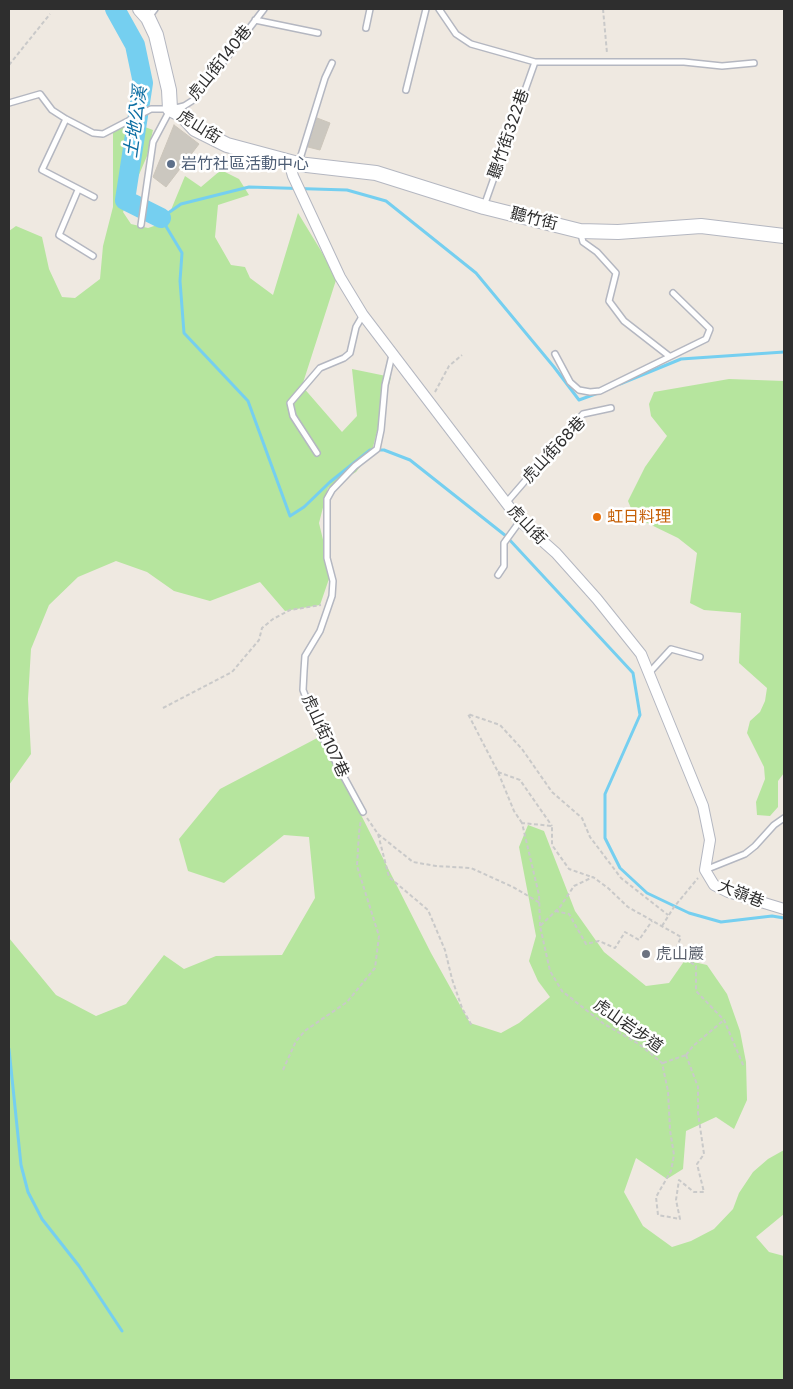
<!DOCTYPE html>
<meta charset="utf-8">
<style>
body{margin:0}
#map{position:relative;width:793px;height:1389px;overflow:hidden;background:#efe9e1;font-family:Inter,sans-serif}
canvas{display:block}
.frame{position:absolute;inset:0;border:10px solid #2e2e2e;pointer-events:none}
</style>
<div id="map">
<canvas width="793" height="1389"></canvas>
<div class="frame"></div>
</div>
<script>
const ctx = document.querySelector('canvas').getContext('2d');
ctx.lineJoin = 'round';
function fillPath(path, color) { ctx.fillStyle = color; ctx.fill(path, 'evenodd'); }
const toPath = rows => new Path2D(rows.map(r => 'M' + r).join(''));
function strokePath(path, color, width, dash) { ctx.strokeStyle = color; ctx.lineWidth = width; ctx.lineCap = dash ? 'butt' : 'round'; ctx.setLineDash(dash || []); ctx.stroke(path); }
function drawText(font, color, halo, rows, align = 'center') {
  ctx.font = font + ' Inter,"Noto Sans TC",sans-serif'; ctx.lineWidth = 5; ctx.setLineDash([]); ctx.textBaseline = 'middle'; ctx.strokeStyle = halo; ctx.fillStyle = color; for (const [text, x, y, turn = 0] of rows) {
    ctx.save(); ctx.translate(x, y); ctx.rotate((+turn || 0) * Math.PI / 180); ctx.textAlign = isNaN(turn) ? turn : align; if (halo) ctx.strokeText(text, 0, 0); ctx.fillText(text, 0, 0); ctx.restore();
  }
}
fillPath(toPath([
 [126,120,153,130,147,156,123,212,131,224,148,228,166,222,185,176,201,187,221,170,239,179,249,195,218,205,215,237,231,265,245,267,250,278,273,295,298,213,337,277,302,386,342,432,357,416,352,369,391,377,372,451,356,472,328,488,319,523,331,573,320,605,285,611,260,582,210,601,174,591,147,572,116,561,78,577,49,605,31,649,28,699,31,754,9,785,9,231,16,226,42,237,49,269,62,297,75,298,100,279,103,246,113,207,113,129],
 [729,379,784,381,784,773,778,781,778,807,770,816,757,815,756,802,765,779,764,767,747,733,750,721,760,712,765,701,767,688,739,663,741,613,704,610,690,603,697,553,678,538,643,521,633,513,628,501,645,467,667,436,651,416,649,404,654,392],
 [321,736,431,953,470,1023,501,1033,519,1023,550,997,538,981,529,961,536,936,519,847,528,825,544,831,575,911,604,952,646,986,669,983,685,960,707,965,727,994,740,1031,746,1062,747,1100,734,1129,716,1117,686,1131,683,1169,667,1179,636,1158,624,1192,643,1226,672,1247,691,1241,714,1229,733,1209,739,1193,753,1172,768,1159,784,1150,784,1214,756,1237,769,1252,784,1256,784,1380,9,1380,9,938,56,995,96,1016,126,1004,164,955,184,969,216,956,282,955,315,898,309,837,284,835,224,883,188,871,179,839,220,789]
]), '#b6e59e');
strokePath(toPath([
 [620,384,681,359,784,352],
 [598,393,579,400,554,367,476,273,386,201,347,190,249,187,181,204,161,218,182,253,180,281,184,333,248,401,290,516,304,507,330,482,370,450,384,450,410,460,506,536,633,673,640,715,605,794,605,838,620,868,647,893,689,913,721,922,772,916,784,918],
 [9,1049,21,1165,28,1192,42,1219,79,1266,122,1331]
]), '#75cff0', 3);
strokePath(toPath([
 [115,9,135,45,143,83,125,200,161,218]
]), '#75cff0', 20);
const building = toPath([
 [317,118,330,123,320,150,308,147,317,118],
 [174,125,199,144,166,187,153,177,174,125]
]);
fillPath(building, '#cbc7bf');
strokePath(building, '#cbc5ba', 1);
const lane = toPath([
 [439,9,456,34,471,44,535,62,684,62,722,66,754,63],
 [148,18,155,9],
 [255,20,318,33],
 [366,28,370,9],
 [406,90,426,9],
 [9,103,40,94,52,110,66,119,93,133,103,134,151,109,168,109],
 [176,108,184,106,195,99,264,9],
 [66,119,42,170,94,197],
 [299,162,325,78,332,63],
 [78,190,59,235,93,256],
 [484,206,535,62],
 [141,225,153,142,170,110],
 [580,231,583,242,597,252,616,273,609,301,624,321,669,356],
 [555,354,570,382,579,390,590,392,600,391,706,339,710,329,673,293],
 [317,453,293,416,290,403,320,368,344,358,350,353,356,327,363,315],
 [506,503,583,414,611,408],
 [498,575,504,566,504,543,520,521],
 [649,673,671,649,700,657],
 [363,812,320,733,303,690,304,671,305,656,320,631,332,596,333,581,327,558,327,499,332,490,355,466,377,449,381,430,385,385,392,355],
 [705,870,745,854,755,846,774,825,784,818]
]);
const street = toPath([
 [289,162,293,176,340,277,363,315,520,521,556,553,597,599,641,654,703,806,710,840,705,870,714,885,728,892,784,909]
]);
const secondary = toPath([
 [140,9,148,18,156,35,169,90,170,109,182,115,195,129,227,145,298,164,376,173,484,207,580,231,618,232,701,226,784,236]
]);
strokePath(lane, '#b4b7c1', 8);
strokePath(street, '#b4b7c1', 12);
strokePath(secondary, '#b4b7c1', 16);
strokePath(toPath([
 [603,9,607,53],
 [9,65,50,14],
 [435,392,449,366,462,355],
 [163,708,232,672,259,640,262,628,273,619,290,610,321,605],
 [498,772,520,780,552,826],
 [367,818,378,834,389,877,428,910,445,950,452,979,462,1008,472,1026],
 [522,823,514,811,498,772,468,714,500,725,522,749,552,792,582,818,590,837,621,878,668,915],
 [378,834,413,862,436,866,471,868,513,887,540,903],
 [555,911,569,914,586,944,599,941,615,948,625,932,639,940,652,921],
 [540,926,539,895,522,823,552,826,552,845,569,869,592,877],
 [662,926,674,907,698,878],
 [686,1055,698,1087,698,1113,704,1154,697,1164,704,1192,694,1192,679,1180,676,1200,680,1219,658,1215,656,1197,671,1171,674,1155,670,1130,668,1091,662,1063,639,1044,604,1024,562,991,550,971,540,926,560,907,574,886,593,877,608,888,628,907,681,937,675,951,696,966,696,991,724,1020,744,1067],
 [686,1055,693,1046,724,1020],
 [663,1063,686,1055],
 [283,1070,296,1041,306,1030,347,1002,375,968,379,936,357,866,359,833,361,819]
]), '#c9c9c9', 2, [4, 2.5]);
strokePath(lane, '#fff', 5);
strokePath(street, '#fff', 10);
strokePath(secondary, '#fff', 14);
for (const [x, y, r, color] of [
 [171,164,5,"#5c6f8a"],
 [597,517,5,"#e8710a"],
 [646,954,5,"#6b7280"]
]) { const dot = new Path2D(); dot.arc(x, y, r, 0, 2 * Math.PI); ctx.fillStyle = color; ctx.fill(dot); strokePath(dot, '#fff', 2); }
drawText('16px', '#2e2e2e', '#fff', [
 ["虎山街140巷",220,63,-51],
 ["虎山街",199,127,32],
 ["聽竹街322巷",509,134,-71],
 ["聽竹街",534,219,14],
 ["虎山街68巷",554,450,-47],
 ["虎山街",527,525,46],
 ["虎山街107巷",325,736,65],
 ["大嶺巷",741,894,22],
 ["虎山岩步道",628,1026,35]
]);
drawText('16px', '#4e5e75', '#fff', [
 ["岩竹社區活動中心",181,164]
], 'left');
drawText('16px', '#c56008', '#fff', [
 ["虹日料理",607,517]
], 'left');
drawText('16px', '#5b616d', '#fff', [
 ["虎山巖",656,954]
], 'left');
drawText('italic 18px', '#0d6fa3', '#fff', [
 ["土地公溪",136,122,-82]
]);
</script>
